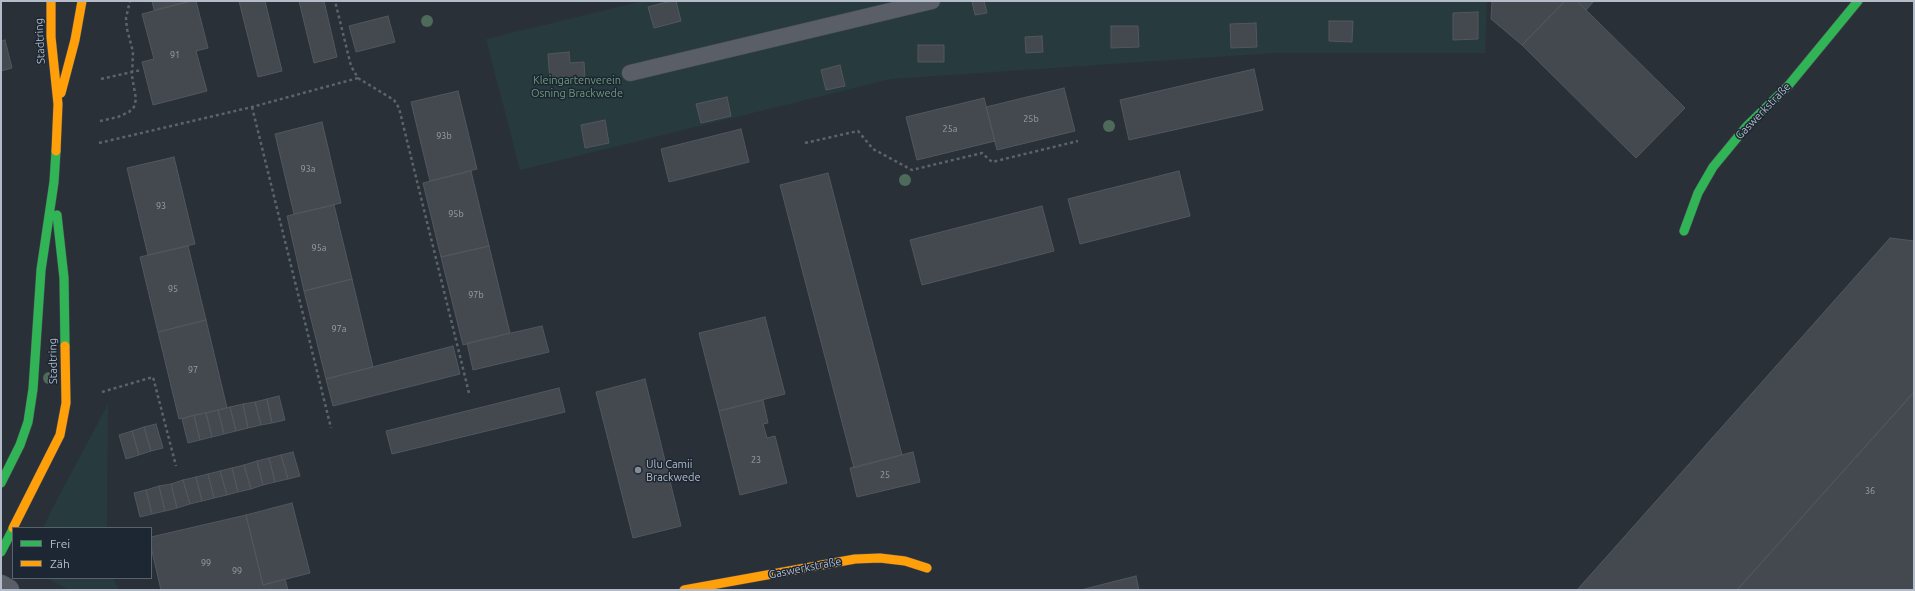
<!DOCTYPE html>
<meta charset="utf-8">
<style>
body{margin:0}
#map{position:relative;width:1915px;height:591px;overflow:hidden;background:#2a3038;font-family:Ubuntu,sans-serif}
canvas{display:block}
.frame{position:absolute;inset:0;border:2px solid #b4bcc9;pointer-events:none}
.legend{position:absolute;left:12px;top:527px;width:140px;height:52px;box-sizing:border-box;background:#1d2633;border:1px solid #59626f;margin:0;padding:5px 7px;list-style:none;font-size:12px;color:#b4bcc9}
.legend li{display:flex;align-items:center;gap:8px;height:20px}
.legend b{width:20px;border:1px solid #59626f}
</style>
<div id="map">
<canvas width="1915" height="591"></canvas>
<div class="frame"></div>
<ul class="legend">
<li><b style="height:5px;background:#30b455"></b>Frei</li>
<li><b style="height:5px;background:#ff9f0a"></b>Zäh</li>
</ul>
</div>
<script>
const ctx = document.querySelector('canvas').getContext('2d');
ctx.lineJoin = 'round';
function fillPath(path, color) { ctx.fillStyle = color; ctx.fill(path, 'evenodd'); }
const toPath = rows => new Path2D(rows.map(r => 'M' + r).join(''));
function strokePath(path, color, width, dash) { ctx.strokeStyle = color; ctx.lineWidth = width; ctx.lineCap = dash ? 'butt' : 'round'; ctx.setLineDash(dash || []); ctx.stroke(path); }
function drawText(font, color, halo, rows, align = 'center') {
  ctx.font = font + ' Ubuntu,sans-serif'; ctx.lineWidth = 3; ctx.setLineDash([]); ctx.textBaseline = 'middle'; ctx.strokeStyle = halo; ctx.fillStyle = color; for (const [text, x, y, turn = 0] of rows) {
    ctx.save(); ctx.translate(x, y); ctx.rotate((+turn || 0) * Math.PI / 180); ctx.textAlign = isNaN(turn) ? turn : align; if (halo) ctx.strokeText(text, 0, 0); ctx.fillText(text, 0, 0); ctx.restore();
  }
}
fillPath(toPath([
 [643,1,1487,1,1485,53,1276,53,891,79,520,170,486,39],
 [108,404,107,528,43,528,52,509],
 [47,578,113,578,119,590,69,590]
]), '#273a3e');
const building = toPath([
 [152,1,191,1,154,10,152,1],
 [191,1,196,1,208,48,196,51,207,91,153,105,142,62,154,59,142,14,191,1],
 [239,1,265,1,282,71,258,77,239,1],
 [299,1,324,1,337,57,314,63,299,1],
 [671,1,676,1,681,21,654,28,648,7,671,1],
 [972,1,984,1,987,13,975,15,972,1],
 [1492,1,1565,1,1522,45,1491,19,1492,1],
 [1565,1,1577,1,1685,108,1636,158,1522,45,1565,1],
 [1577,1,1594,1,1586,10,1577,1],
 [1478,12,1478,39,1453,40,1453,13,1478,12],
 [388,16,395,42,356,52,349,26,388,16],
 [1329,21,1353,21,1352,42,1329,41,1329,21],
 [1256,23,1257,47,1231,48,1230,24,1256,23],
 [1111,26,1138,26,1139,47,1111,48,1111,26],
 [1042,36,1043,52,1026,53,1025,37,1042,36],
 [5,40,12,68,1,71,1,41,5,40],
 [918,45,944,45,944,62,918,62,918,45],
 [569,52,570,63,584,62,585,79,550,82,548,54,569,52],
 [840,65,845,86,826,90,821,70,840,65],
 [1254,69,1263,110,1129,140,1120,100,1254,69],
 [1064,88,1075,131,997,150,986,107,1064,88],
 [458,91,477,169,430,181,411,102,458,91],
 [727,97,731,116,701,123,696,104,727,97],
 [984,98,995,141,917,160,906,117,984,98],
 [605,120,609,143,585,148,581,125,605,120],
 [322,122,341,203,294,214,275,134,322,122],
 [741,129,749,162,669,182,661,149,741,129],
 [174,157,195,244,148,255,127,168,174,157],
 [471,171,489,246,441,257,423,183,471,171],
 [1179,171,1190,216,1080,244,1068,199,1179,171],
 [828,173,902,455,854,468,780,185,828,173],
 [334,205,352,279,304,291,287,216,334,205],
 [1042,206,1054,251,922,285,910,240,1042,206],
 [1890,238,1914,241,1914,392,1737,590,1577,590,1890,238],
 [188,246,206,320,158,332,140,257,188,246],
 [489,246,510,333,463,345,441,257,489,246],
 [352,279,373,367,326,379,304,291,352,279],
 [765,317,785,394,719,411,699,333,765,317],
 [206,320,227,408,179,419,158,332,206,320],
 [542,326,549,352,473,370,467,343,542,326],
 [453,346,460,374,333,406,326,379,453,346],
 [645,379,681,526,633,538,596,392,645,379],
 [559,388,565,412,392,454,386,431,559,388],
 [1914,392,1914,590,1737,590,1914,392],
 [279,396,285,420,272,423,267,399,279,396],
 [267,399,272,423,261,425,255,402,267,399],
 [763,400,768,423,763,424,767,438,775,436,787,483,740,495,719,411,763,400],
 [255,402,261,425,248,428,243,404,255,402],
 [243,404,248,428,236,431,230,407,243,404],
 [230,407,236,431,224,434,218,410,230,407],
 [218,410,224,434,212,437,206,413,218,410],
 [206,413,212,437,200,440,194,415,206,413],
 [194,415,200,440,188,443,182,419,194,415],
 [156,424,163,448,151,451,144,427,156,424],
 [144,427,151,451,139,455,132,431,144,427],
 [132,431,139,455,126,459,119,435,132,431],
 [293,452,300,476,288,479,281,455,293,452],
 [913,452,920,482,857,497,850,468,913,452],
 [281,455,288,479,275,482,269,458,281,455],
 [269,458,275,482,263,485,257,461,269,458],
 [257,461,263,485,251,489,244,465,257,461],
 [244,465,251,489,238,492,232,468,244,465],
 [232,468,238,492,227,495,220,471,232,468],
 [220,471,227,495,214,498,208,474,220,471],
 [208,474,214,498,202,501,196,477,208,474],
 [196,477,202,501,190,504,183,480,196,477],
 [183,480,190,504,177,508,171,484,183,480],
 [171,484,177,508,165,511,159,486,171,484],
 [159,486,165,511,152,514,146,490,159,486],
 [146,490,152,514,140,517,134,493,146,490],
 [292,503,310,573,263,585,246,515,292,503],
 [246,515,263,585,285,579,288,590,161,590,151,547,151,537,246,515],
 [1136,576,1139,590,1081,590,1112,582,1136,576]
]);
fillPath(building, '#444950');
strokePath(building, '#52575f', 1);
const lane = toPath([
 [630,73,932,1]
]);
const street = toPath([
 [1,586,8,590]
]);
const fast = toPath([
 [57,215,64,278,65,346],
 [1684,231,1698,193,1713,167,1746,127,1788,86,1858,1],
 [1,483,20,445,28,422,33,389,41,270,54,182,56,151],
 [1,552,13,529]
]);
const slow = toPath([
 [51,1,51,37,58,104,56,151],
 [61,93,75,40,82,1],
 [13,528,60,435,66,403,65,346],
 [684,590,855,559,880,558,905,561,927,568]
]);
strokePath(lane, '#484c53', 17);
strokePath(street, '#484c53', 23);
strokePath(fast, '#484c53', 10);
strokePath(slow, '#484c53', 10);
strokePath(toPath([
 [358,78,394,100,399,108,469,393],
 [101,79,141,70],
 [252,107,331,428],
 [100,121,118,117,129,112,134,107,136,99,132,76,133,52,127,29,126,18,130,1],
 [99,143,252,107,358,78,351,66,335,1],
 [805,143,858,131,873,149,912,170,982,153,992,162,1078,141],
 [102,392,153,377,176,466]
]), '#5d636a', 2.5, [3, 3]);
strokePath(lane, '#5a5e66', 16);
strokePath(street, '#5a5e66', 22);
strokePath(fast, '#30b455', 9);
strokePath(slow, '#ff9f0a', 9);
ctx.fillStyle = '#4e6a5a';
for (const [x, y] of [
 [427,21],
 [1109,126],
 [905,180],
 [49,378]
]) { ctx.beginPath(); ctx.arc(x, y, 6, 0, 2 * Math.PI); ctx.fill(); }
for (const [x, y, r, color] of [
 [638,470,4,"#848b96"]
]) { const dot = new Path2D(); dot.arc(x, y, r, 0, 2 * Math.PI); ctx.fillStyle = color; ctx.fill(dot); strokePath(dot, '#1d2633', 1.5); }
drawText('9px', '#989fab', null, [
 ["91",175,55],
 ["25b",1031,119],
 ["25a",950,129],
 ["93b",444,136],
 ["93a",308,169],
 ["93",161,206],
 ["95b",456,214],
 ["95a",319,248],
 ["95",173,289],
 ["97b",476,295],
 ["97a",339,329],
 ["97",193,370],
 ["23",756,460],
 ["25",885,475],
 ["36",1870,491],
 ["99",206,563],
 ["99",237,571]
]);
drawText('11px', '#b4bcc9', '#1d2633', [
 ["Stadtring",40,41,-93],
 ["Gaswerkstraße",1763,111,-46],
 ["Stadtring",53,361,-91],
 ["Gaswerkstraße",805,568,-11]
]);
drawText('11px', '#6b9a76', '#1d2633', [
 ["Kleingartenverein",577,80],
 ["Osning Brackwede",577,93]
]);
drawText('11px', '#b4bcc9', '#1d2633', [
 ["Ulu Camii",646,464],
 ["Brackwede",646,477]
], 'left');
</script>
